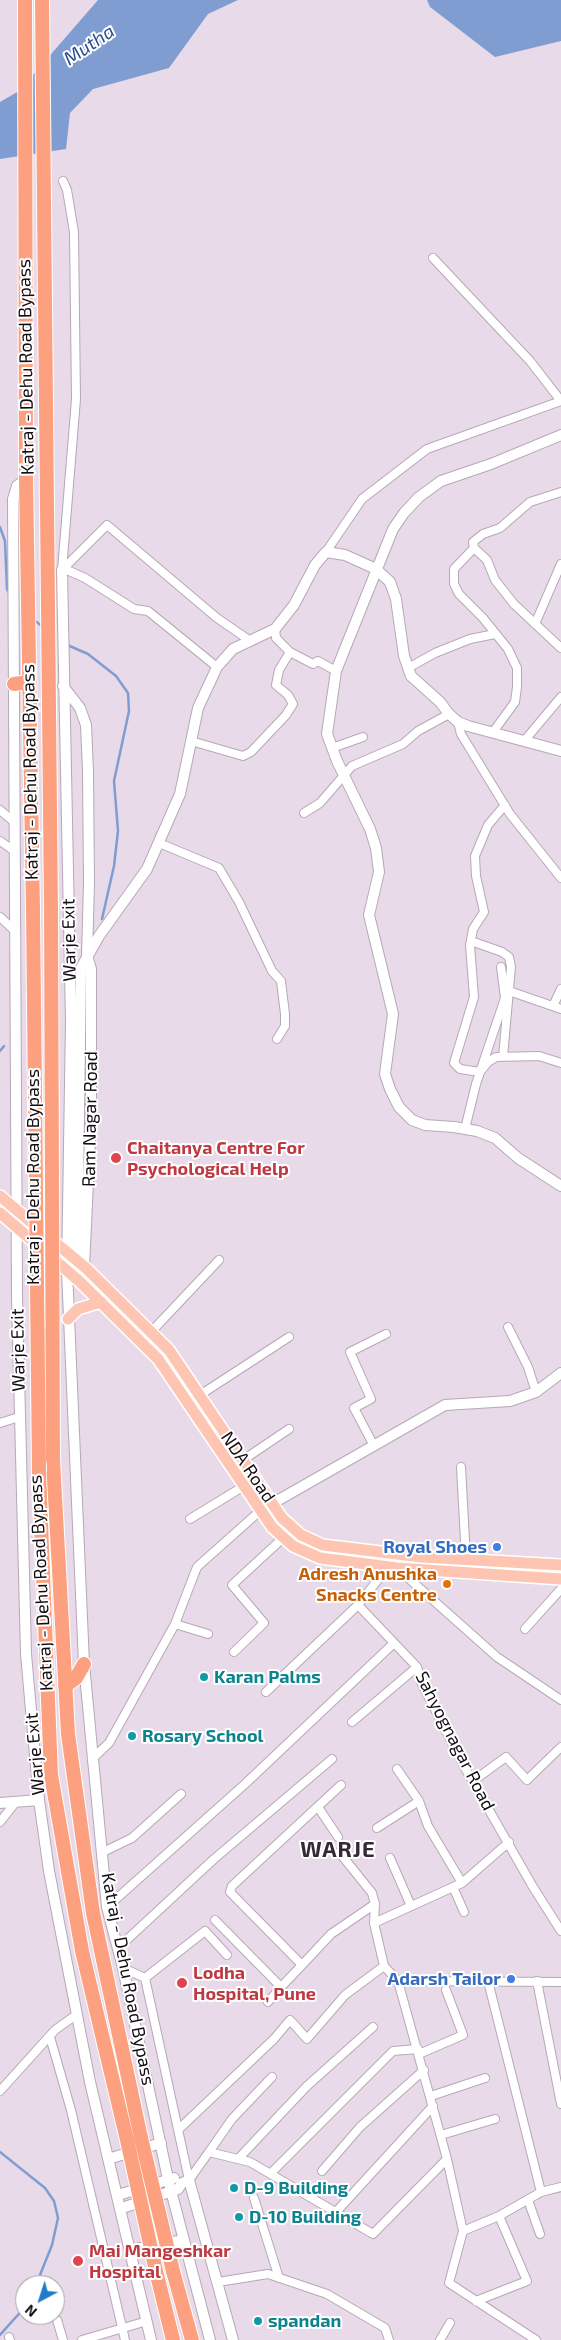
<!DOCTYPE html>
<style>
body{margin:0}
#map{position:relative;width:561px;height:2340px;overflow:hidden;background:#e8dae9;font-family:"Exo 2",sans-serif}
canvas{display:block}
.north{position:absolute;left:15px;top:2275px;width:50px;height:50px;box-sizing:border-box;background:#fff;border:1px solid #a09ea0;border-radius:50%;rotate:220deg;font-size:14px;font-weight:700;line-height:20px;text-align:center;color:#120d12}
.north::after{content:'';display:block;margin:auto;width:18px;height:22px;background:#217bc8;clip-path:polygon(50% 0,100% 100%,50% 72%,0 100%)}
</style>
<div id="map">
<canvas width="561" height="2340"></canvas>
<div class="north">N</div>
</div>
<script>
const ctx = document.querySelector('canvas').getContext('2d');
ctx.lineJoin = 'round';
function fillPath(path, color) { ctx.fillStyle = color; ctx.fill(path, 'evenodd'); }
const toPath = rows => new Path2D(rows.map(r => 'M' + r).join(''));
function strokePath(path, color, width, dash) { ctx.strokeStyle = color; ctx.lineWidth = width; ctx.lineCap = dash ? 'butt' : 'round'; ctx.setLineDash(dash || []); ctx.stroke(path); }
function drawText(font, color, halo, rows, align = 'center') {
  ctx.font = font + ' "Exo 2",sans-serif'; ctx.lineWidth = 4; ctx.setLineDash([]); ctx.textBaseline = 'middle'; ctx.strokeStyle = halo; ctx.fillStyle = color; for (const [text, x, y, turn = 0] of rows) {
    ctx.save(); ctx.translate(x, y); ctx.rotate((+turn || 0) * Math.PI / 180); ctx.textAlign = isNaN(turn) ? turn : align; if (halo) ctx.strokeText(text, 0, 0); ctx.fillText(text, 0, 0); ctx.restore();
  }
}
fillPath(toPath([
 [98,0,238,0,208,14,169,68,93,89,70,113,66,149,0,159,0,102,19,91],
 [427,0,561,0,561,41,495,57,430,7]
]), '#809dd2');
strokePath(toPath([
 [0,527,5,541,7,589,10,594],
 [34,620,43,627],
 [65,644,88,654,116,676,128,693,129,711,114,781,118,831,114,866,102,919],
 [0,1051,4,1046],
 [0,2152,45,2188,54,2201,58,2218,52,2245,36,2285],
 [0,2335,25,2307]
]), '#809dd2', 2.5);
const street = toPath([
 [63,181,67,190,74,232,76,399,62,570,107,525,217,618,249,640],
 [474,548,473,542,483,534,500,528,530,502,561,492],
 [326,552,362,499,427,449,561,401,530,361,433,258],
 [62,570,67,570,85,578,134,609,148,611,217,667],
 [535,624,561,564],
 [275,629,276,638,290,652,313,664,318,661,336,671],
 [408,668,435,653,470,639,495,634],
 [458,722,461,734,510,814,561,878],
 [493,732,515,702,517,687,517,668,508,649,483,618,459,594,454,584,454,569,474,548,487,560,495,580,514,604,561,648],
 [525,740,561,697],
 [191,741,243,756,251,752,286,715,293,704,288,695,276,685,279,670,290,652],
 [332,748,363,737],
 [0,810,13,821],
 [304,813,320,803,352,766,403,744,418,731,449,714],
 [0,841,13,850],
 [159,843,219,868,239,902,272,971,281,981,285,1014,285,1026,277,1039],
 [0,917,14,930],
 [471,941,502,952,509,957,511,967,503,1057],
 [501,967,505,998,480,1072,460,1069,454,1063,474,997,470,945,473,929,484,912,476,876,475,856,488,825,505,805],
 [509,991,561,1009],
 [553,1006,561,989],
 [465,1129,476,1084,480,1072,488,1062,496,1057,539,1056,561,1063],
 [508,1327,528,1367,536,1392],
 [152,1331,219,1260],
 [200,1395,289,1337],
 [0,1423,19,1417],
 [374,1446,354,1408,371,1399,350,1352,386,1334],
 [243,1460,289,1429],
 [461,1467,466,1559],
 [190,1519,244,1486],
 [388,1567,358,1605,417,1667,422,1684,465,1768,533,1887,561,1931],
 [397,1568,497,1657,561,1700],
 [175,1624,208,1634],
 [525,1629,561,1589],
 [234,1652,264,1623,232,1585,283,1538],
 [266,1692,358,1605],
 [352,1722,417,1667],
 [92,1759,109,1743,175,1624,197,1567,261,1510],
 [473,1781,506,1757,527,1780,561,1747],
 [341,1785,232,1886,230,1892,302,1965,331,1934,375,1904],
 [318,1807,338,1837],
 [0,1822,15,1803],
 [377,1828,419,1801],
 [339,1852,372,1893,375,1904,374,1923,384,1966,398,1981,447,2159,463,2231,499,2216,541,2192,561,2187],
 [101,1853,132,1838,181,1794],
 [390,1858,411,1906],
 [462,1883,509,1842],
 [453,1887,464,1912],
 [107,1907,245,1784,394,1643],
 [215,1920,281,1987,302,1965],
 [374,1923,462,1883,428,1826,419,1801,397,1769],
 [118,1948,214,1859,332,1759],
 [123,1968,145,1978,189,2180],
 [145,1978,205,1931,227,1955],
 [398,1981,561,1982],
 [488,1981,541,2192],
 [537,1981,561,2104],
 [268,2002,281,1987],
 [50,2037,71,2110,125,2340],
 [419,2054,463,2035,446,1990],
 [0,2091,55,2030,76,2015],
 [431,2096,485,2078],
 [179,2129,274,2039,290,2020,307,2039,345,1995,384,1966],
 [441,2135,495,2119],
 [209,2152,232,2119,272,2077],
 [238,2159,307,2086,373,2027],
 [322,2171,360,2127,424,2070],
 [270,2174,393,2051,418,2049],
 [189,2180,209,2152,250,2162,373,2234,447,2159],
 [254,2198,279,2278],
 [528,2200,540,2234],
 [336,2212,433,2106],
 [463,2231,449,2283,536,2340],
 [218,2282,268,2274,327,2294,385,2328,389,2340],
 [476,2301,527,2281,499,2216],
 [57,2320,63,2340],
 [9,2337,10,2340],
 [82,2340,147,2321],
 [440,2340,450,2323]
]);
const secondary = toPath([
 [561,435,491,464,441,481,419,497,404,513,393,529,336,671,327,734,337,761,370,829,376,848,379,872,369,915,393,1014,385,1074,390,1089,399,1107,412,1120,425,1125,454,1127,477,1131,495,1138,518,1158,561,1186],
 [26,479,17,486,13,499,17,1296,26,1654,39,1800,49,1871,90,2082,151,2340],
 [62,570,71,1021,67,1271,84,1664,107,1907,123,1968,168,2179,210,2340],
 [63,686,80,708,86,725,88,771,89,883,87,956,91,969,91,1118,84,1267,79,1281],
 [72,1275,77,1261,81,968,99,936,147,869,180,794,198,708,217,667,233,649,275,629,294,605,315,565,326,552,345,555,376,569,390,582,396,599,404,656,411,676,440,702,449,714,458,722,468,726,561,751],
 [261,1510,445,1405,510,1401,536,1392,561,1373],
 [0,1803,39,1800],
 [108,2159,161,2143],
 [118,2195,174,2178],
 [122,2208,178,2189,182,2183,189,2180,233,2340],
 [131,2250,184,2240]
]);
const primary = toPath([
 [0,1196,87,1269,169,1350,282,1518,301,1535,323,1545,422,1557,561,1565],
 [0,1213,79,1281,158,1359,272,1527,293,1546,320,1558,397,1568,561,1579],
 [68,1319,78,1309,101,1302]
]);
const highway = toPath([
 [25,0,26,479,33,910],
 [42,0,51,910],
 [14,684,30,682],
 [53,1460,68,1734,93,1913,141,2138],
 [39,1472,51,1775,82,1951,127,2140],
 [65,1686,76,1678,84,1664],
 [156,2271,173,2340],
 [173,2271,192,2340]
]);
strokePath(street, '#b6a8b7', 10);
strokePath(secondary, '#b6a8b7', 12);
strokePath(primary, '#fff', 14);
strokePath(highway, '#fff', 16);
strokePath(street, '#fff', 8);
strokePath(secondary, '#fff', 10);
strokePath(primary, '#fec6b2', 11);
strokePath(highway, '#fda07f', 14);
const highwayBridge = toPath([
 [33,910,39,1472],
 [51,910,53,1460],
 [141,2138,173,2271],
 [127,2140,156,2271]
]);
strokePath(highwayBridge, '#fff', 16, []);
strokePath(highwayBridge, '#fda07f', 14);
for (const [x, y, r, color] of [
 [116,1158,6,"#e0444e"],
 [497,1547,5,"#3f7fe0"],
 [447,1584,5,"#e8710a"],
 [204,1677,5,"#0f9aa8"],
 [132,1736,5,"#0f9aa8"],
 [511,1979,5,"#3f7fe0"],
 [182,1983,6,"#e0444e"],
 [234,2188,5,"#0f9aa8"],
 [239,2217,5,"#0f9aa8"],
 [78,2261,6,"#e0444e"],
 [258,2321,5,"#0f9aa8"]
]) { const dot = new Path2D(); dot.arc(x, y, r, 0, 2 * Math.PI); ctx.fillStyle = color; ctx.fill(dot); strokePath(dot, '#fff', 2); }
drawText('18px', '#120d12', '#fff', [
 ["Katraj - Dehu Road Bypass",26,367,-91],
 ["Katraj - Dehu Road Bypass",30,772,-91],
 ["Warje Exit",69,940,-91],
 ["Ram Nagar Road",90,1119,-89],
 ["Katraj - Dehu Road Bypass",33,1177,-90],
 ["Warje Exit",18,1350,-91],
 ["NDA Road",248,1467,56],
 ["Katraj - Dehu Road Bypass",41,1583,-93],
 ["Sahyognagar Road",455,1741,63],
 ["Warje Exit",35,1754,-95],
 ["Katraj - Dehu Road Bypass",128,1979,79]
]);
drawText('bold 18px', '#be3a42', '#fff', [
 ["Chaitanya Centre For",127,1148],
 ["Psychological Help",127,1169],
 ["Lodha",193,1973],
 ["Hospital, Pune",193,1994],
 ["Mai Mangeshkar",89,2251],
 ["Hospital",89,2272]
], 'left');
drawText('bold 18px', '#366cbe', '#fff', [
 ["Royal Shoes",487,1547],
 ["Adarsh Tailor",501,1979]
], 'right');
drawText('bold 18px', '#c56008', '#fff', [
 ["Adresh Anushka",437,1574],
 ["Snacks Centre",437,1595]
], 'right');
drawText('bold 18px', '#0d838f', '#fff', [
 ["Karan Palms",214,1677],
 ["Rosary School",142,1736],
 ["D-9 Building",244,2188],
 ["D-10 Building",249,2217],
 ["spandan",268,2321]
], 'left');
drawText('italic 19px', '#2a4c8d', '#fff', [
 ["Mutha",89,45,-34]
]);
ctx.letterSpacing = '1px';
drawText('bold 22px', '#342935', '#fff', [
 ["WARJE",338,1850]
]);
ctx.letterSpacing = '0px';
</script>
